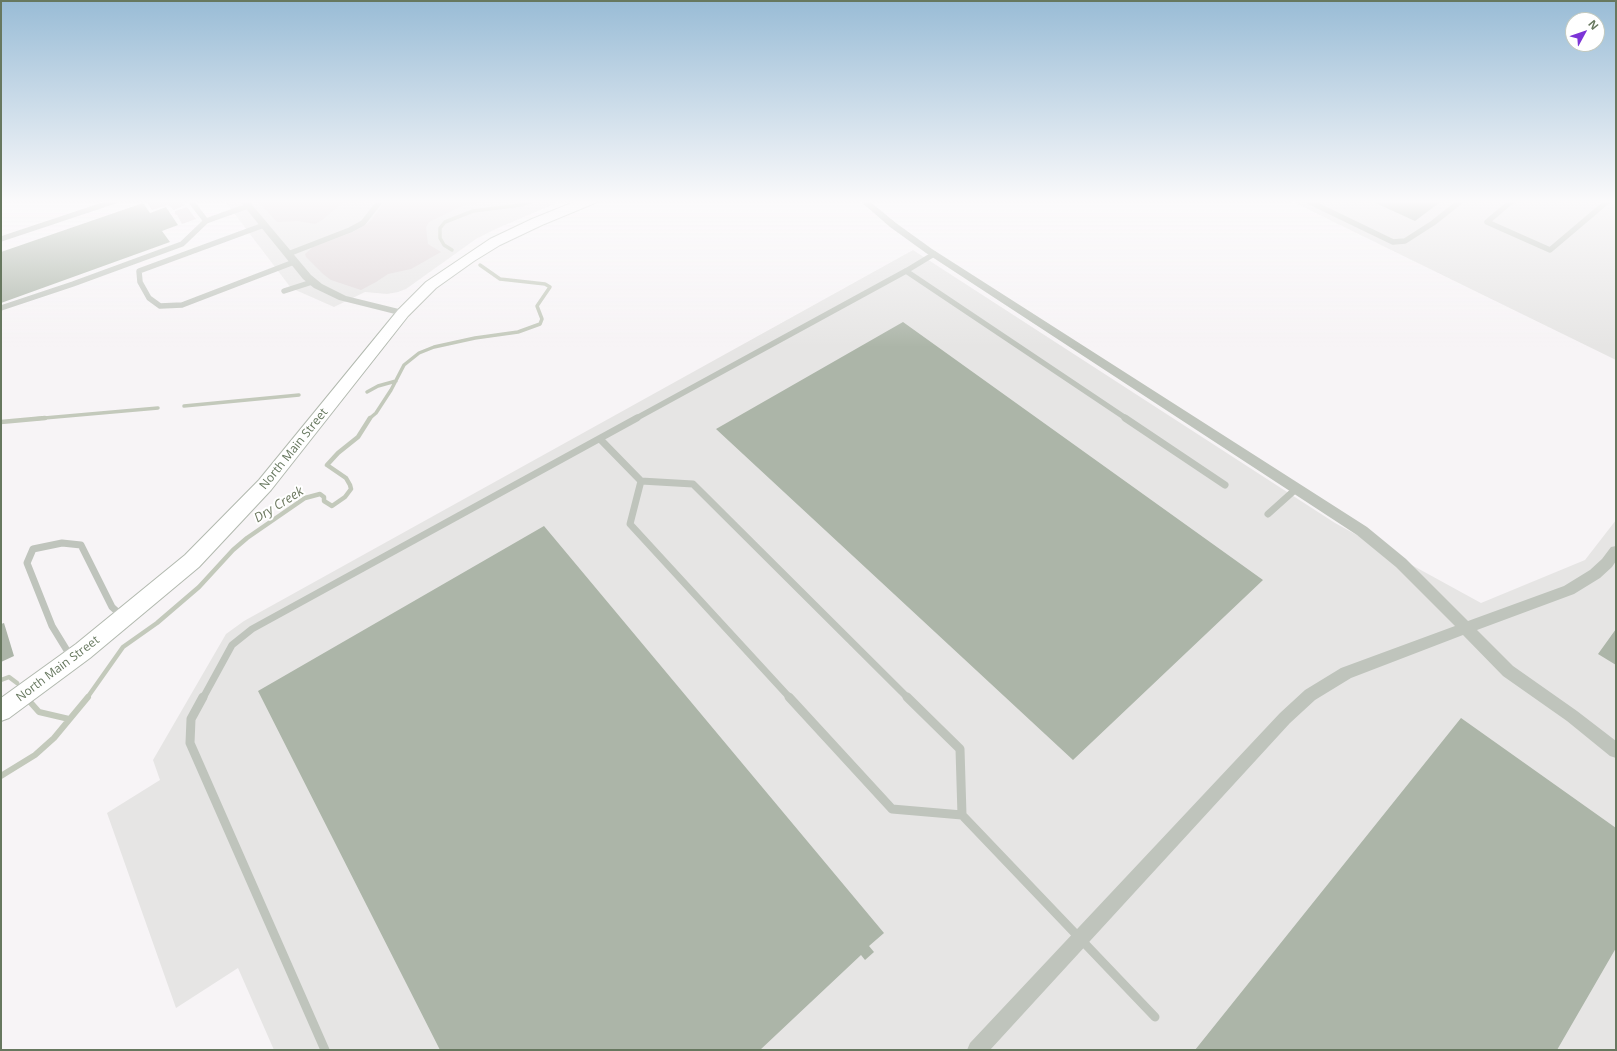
<!DOCTYPE html>
<style>
body{margin:0}
#map{position:relative;width:1617px;height:1051px;overflow:hidden;background:#f7f4f6;font-family:"Open Sans",sans-serif}
canvas{display:block}
.frame{position:absolute;inset:0;border:2px solid #67785f;pointer-events:none}
.north{position:absolute;left:1565px;top:12px;width:40px;height:40px;box-sizing:border-box;background:#fff;border:1px solid #c2c9bf;border-radius:50%;rotate:50deg;font-size:11px;font-weight:700;line-height:16px;text-align:center;color:#67785f}
.north::after{content:'';display:block;margin:auto;width:14px;height:18px;background:#7c34d7;clip-path:polygon(50% 0,100% 100%,50% 72%,0 100%)}
</style>
<div id="map">
<canvas width="1617" height="1051"></canvas>
<div class="frame"></div>
<div class="north">N</div>
</div>
<script>
const ctx = document.querySelector('canvas').getContext('2d');
ctx.lineJoin = 'round';
function fillPath(path, color) { ctx.fillStyle = color; ctx.fill(path, 'evenodd'); }
const toPath = rows => new Path2D(rows.map(r => 'M' + r).join(''));
function strokePath(path, color, width, dash) { ctx.strokeStyle = color; ctx.lineWidth = width; ctx.lineCap = dash ? 'butt' : 'round'; ctx.setLineDash(dash || []); ctx.stroke(path); }
function drawText(font, color, halo, rows, align = 'center') {
  ctx.font = font + ' "Open Sans",sans-serif'; ctx.lineWidth = 4; ctx.setLineDash([]); ctx.textBaseline = 'middle'; ctx.strokeStyle = halo; ctx.fillStyle = color; for (const [text, x, y, turn = 0] of rows) {
    ctx.save(); ctx.translate(x, y); ctx.rotate((+turn || 0) * Math.PI / 180); ctx.textAlign = isNaN(turn) ? turn : align; if (halo) ctx.strokeText(text, 0, 0); ctx.fillText(text, 0, 0); ctx.restore();
  }
}
fillPath(toPath([
 [224,200,564,200,498,228,476,239,406,289,398,292,387,294,365,292,334,307,291,288],
 [1289,200,1616,200,1616,360],
 [913,250,1335,523,1481,603,1585,560,1616,520,1616,1050,274,1050,238,968,176,1008,107,813,160,780,153,760,226,634,244,621]
]), '#e6e5e4');
fillPath(toPath([
 [146,200,181,200,185,205,174,210,168,205,152,210],
 [257,200,346,200,322,220,315,224,298,221,277,222],
 [386,200,518,200,494,203,477,203,462,206,429,222,426,227,428,244,441,252,411,269,388,274,376,282,361,290,331,280,323,274,306,257,305,254,313,247,353,232,367,224,371,220],
 [187,207,196,219,182,224,177,215,175,214,175,211]
]), '#ded6d7');
strokePath(toPath([
 [452,250,444,245,440,238,440,228,445,222,473,211,521,205,536,200],
 [367,392,378,386,396,381],
 [184,406,299,395],
 [33,419,158,408],
 [369,419,376,413,391,390,404,365,419,353,434,347,475,338,518,332,540,324,542,319,537,306,550,287,545,284,500,279,480,265]
]), '#c3c9bb', 3.5);
strokePath(toPath([
 [1,422,45,418],
 [1,680,9,677,17,683],
 [87,698,123,647,157,623,199,587,233,550,247,538,305,498,320,494,324,497,324,501,332,506,345,497,351,489,350,485,346,478,327,465,338,453,358,437,370,418]
]), '#c3c9bb', 4.5);
strokePath(toPath([
 [31,703,39,712,69,719],
 [1,776,35,755,54,738,88,697]
]), '#c3c9bb', 6);
fillPath(toPath([
 [1369,200,1443,200,1415,221],
 [143,203,150,213,166,207,178,225,162,231,170,242,1,303,1,252],
 [903,322,1263,580,1073,760,716,429],
 [544,526,884,933,869,946,874,952,865,960,861,955,760,1050,440,1050,258,691],
 [4,623,14,656,1,662,1,624],
 [1616,629,1616,665,1598,654],
 [1461,718,1616,828,1616,948,1557,1050,1195,1050]
]), '#acb5a8');
const secondary = toPath([
 [579,200,597,200,595,203,542,225,500,245,474,261,436,288,408,316,271,490,199,567,90,658,9,718,1,721,1,698,76,644,185,555,259,480,398,310,426,282,490,239,532,219,579,200]
]);
strokePath(secondary, '#b2b9af', 2);
strokePath(toPath([
 [190,200,206,221],
 [1306,200,1393,242,1405,241,1433,223,1462,200],
 [1513,200,1487,222,1550,250,1609,200],
 [264,225,139,271,140,282,149,298,160,306,182,305,294,262],
 [1,239,118,200],
 [288,254,350,230,363,223,381,200],
 [906,271,1127,419],
 [284,291,312,282],
 [1,308,73,284,182,244,206,221,248,206],
 [635,419,906,271,934,254]
]), '#bfc4bc', 5.5);
strokePath(toPath([
 [1125,418,1225,485],
 [600,439,641,481,693,484,908,698],
 [641,481,630,524,790,698],
 [1268,514,1297,488],
 [71,657,52,626,27,563,33,549,62,543,81,545,112,607,123,617],
 [203,698,232,645,252,629,637,418]
]), '#bfc4bc', 7);
strokePath(toPath([
 [203,697,191,719,190,743,325,1050],
 [789,697,892,809,962,815,1155,1017],
 [907,697,960,749,962,815]
]), '#bfc4bc', 9);
fillPath(toPath([
 [239,200,248,200,311,275,322,284,346,296,407,311,408,313,407,315,403,316,339,300,314,288,303,279,239,200],
 [859,200,868,200,896,223,932,249,1367,527,1406,559,1468,621,1564,586,1590,570,1602,559,1611,547,1616,546,1616,561,1612,567,1600,578,1574,594,1477,630,1513,666,1577,711,1616,741,1616,758,1610,756,1567,721,1503,676,1463,635,1351,678,1315,700,1290,723,990,1050,967,1050,970,1043,1280,713,1305,690,1341,668,1455,626,1396,567,1357,535,926,253,890,227,859,200]
]), '#bfc4bc');
fillPath(secondary, '#fff');
const sky = ctx.createLinearGradient(0, 0, 0, 347);
sky.addColorStop(0, '#99bcd6');
sky.addColorStop(0.58, '#fbfafb');
sky.addColorStop(1, '#fbfafb00');
ctx.fillStyle = sky;
ctx.fillRect(0, 0, 1617, 347);
drawText('12px', '#67785f', '#fff', [
 ["North Main Street",294,449,-51],
 ["North Main Street",58,669,-37]
]);
drawText('italic 13px', '#6c785f', '#fff', [
 ["Dry Creek",279,505,-32]
]);
</script>
